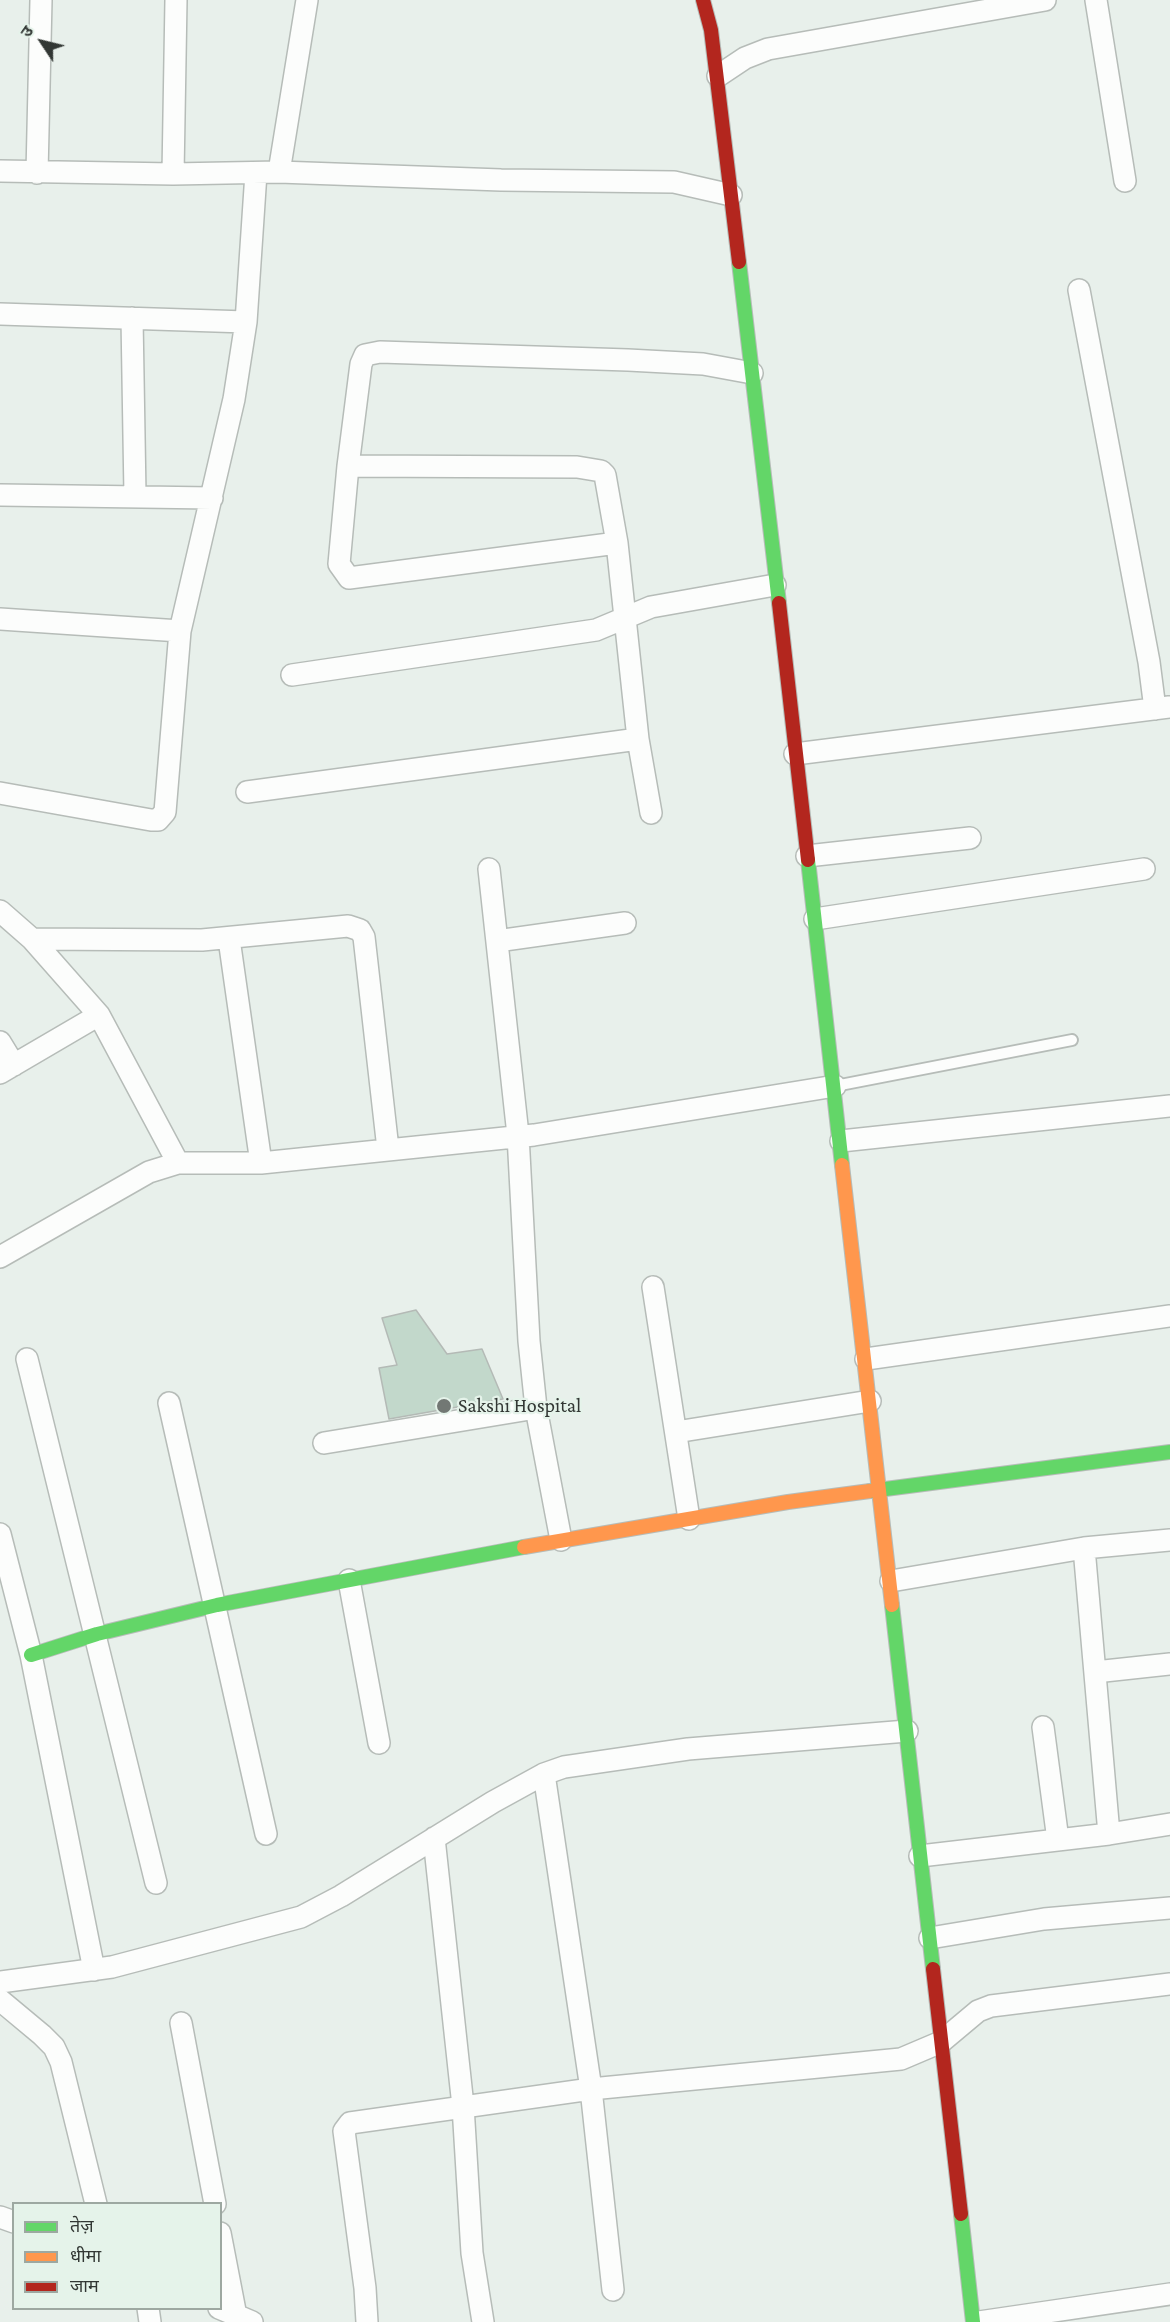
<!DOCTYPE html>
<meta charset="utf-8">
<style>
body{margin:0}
#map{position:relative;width:1170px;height:2322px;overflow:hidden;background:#e8f0eb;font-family:"Crimson Pro","Noto Sans Devanagari",serif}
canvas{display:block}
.legend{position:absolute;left:12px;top:2202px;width:210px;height:108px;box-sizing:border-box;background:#e5f3ea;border:2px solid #9da8a1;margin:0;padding:8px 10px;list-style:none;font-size:18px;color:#323734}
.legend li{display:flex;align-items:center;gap:12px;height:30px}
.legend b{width:30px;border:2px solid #9da8a1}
.north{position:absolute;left:12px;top:12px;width:60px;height:60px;-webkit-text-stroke:4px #e5f3ea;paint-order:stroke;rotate:305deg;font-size:16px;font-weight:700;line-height:24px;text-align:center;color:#323734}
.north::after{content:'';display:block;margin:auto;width:21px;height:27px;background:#323734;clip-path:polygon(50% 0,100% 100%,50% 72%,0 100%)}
</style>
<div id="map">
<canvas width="1170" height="2322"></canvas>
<ul class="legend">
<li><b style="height:8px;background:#63d668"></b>तेज़</li>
<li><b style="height:8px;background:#ff974d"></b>धीमा</li>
<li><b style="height:8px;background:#b3261e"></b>जाम</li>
</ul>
<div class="north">उ</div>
</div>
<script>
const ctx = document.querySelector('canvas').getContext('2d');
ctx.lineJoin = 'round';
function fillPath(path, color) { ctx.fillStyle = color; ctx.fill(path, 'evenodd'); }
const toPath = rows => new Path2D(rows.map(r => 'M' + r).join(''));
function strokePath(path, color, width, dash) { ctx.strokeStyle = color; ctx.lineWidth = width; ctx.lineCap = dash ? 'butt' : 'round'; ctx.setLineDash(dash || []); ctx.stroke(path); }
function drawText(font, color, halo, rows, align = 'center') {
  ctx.font = font + ' "Crimson Pro",serif'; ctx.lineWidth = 4.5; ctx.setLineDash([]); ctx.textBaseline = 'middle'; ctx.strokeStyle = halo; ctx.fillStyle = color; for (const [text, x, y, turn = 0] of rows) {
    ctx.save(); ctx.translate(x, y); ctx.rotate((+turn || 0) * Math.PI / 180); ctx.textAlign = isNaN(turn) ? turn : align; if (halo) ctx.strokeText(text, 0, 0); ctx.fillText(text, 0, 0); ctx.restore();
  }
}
const building = toPath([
 [416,1310,447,1354,482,1349,503,1399,389,1419,379,1368,397,1365,382,1318,416,1310]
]);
fillPath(building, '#c2d8cb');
strokePath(building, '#b4bab6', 1.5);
const lane = toPath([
 [835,1086,1072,1040]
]);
const street = toPath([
 [1096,0,1125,181],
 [718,76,745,58,768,49,1045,0],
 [0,171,173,174,279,172,501,180,674,182,731,195],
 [279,172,307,0],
 [37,173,41,0],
 [173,174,176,0],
 [1079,290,1149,662,1155,709],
 [0,314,246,322],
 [132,318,135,495],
 [348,466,577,467,601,471,605,475,617,543,638,739,651,813],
 [0,495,212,498],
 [617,543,349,578,339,564,348,466,361,364,365,355,380,352,628,360,703,364,752,373],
 [0,619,180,631],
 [292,675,596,630,651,607,775,585],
 [795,754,1169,707],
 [247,792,638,739],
 [0,793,151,820,158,820,165,812,180,631,234,399,246,322,256,173],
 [807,856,970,838],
 [489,869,518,1135,529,1341,536,1408,561,1540],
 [0,911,32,939,99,1015,178,1163],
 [815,919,1144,869],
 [32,939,202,940,348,926,360,930,364,937,388,1149],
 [229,939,261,1163],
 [497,941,625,923],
 [0,1042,14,1065],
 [0,1073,99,1015],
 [841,1141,1170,1106],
 [0,1257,149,1172,178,1163,261,1163,534,1135,835,1086],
 [653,1287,689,1519],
 [27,1359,156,1883],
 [866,1359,1170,1316],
 [169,1403,266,1834],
 [676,1432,870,1401],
 [324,1443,536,1408],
 [0,1534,31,1655,94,1970],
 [1084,1548,1109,1834],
 [349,1580,379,1743],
 [891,1581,1084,1548,1170,1540],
 [1095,1672,1170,1664],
 [1043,1727,1058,1840],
 [544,1774,591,2089,613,2290],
 [434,1838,463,2106,472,2253,483,2322],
 [920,1856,1109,1834,1170,1824],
 [930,1938,1044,1919,1170,1908],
 [0,1982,112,1967,301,1917,341,1896,493,1802,544,1774,564,1767,688,1749,907,1731],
 [0,2000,42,2035,54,2047,61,2062,96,2204],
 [181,2023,215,2204],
 [0,2217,14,2222],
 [220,2233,236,2316],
 [148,2308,150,2322],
 [219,2308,252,2322],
 [367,2322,365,2288,344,2131,350,2123,591,2089,901,2059,941,2042,978,2011,991,2006,1170,1984],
 [979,2322,1170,2294]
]);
const fast = toPath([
 [739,262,779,603],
 [808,860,842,1165],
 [870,1491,1170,1452],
 [892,1605,933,1969],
 [31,1655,97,1634,217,1605,524,1547],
 [961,2214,973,2322]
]);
const slow = toPath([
 [842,1165,892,1605],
 [524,1547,788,1502,870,1491]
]);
const jam = toPath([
 [703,0,711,30,739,262],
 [779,603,808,860],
 [933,1969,961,2214]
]);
strokePath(lane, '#b6bcb8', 14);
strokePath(street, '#b6bcb8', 24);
strokePath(fast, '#b6bcb8', 16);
strokePath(slow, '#b6bcb8', 16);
strokePath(jam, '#b6bcb8', 16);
strokePath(lane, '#fcfdfc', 10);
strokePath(street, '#fcfdfc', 21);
strokePath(fast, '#63d668', 14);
strokePath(slow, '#ff974d', 14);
strokePath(jam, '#b3261e', 14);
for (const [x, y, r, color] of [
 [444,1406,8,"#727874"]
]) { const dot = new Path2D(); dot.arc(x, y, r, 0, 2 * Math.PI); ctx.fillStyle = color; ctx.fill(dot); strokePath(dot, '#e5f3ea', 2); }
drawText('20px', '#323734', '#e5f3ea', [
 ["Sakshi Hospital",458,1406]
], 'left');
</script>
